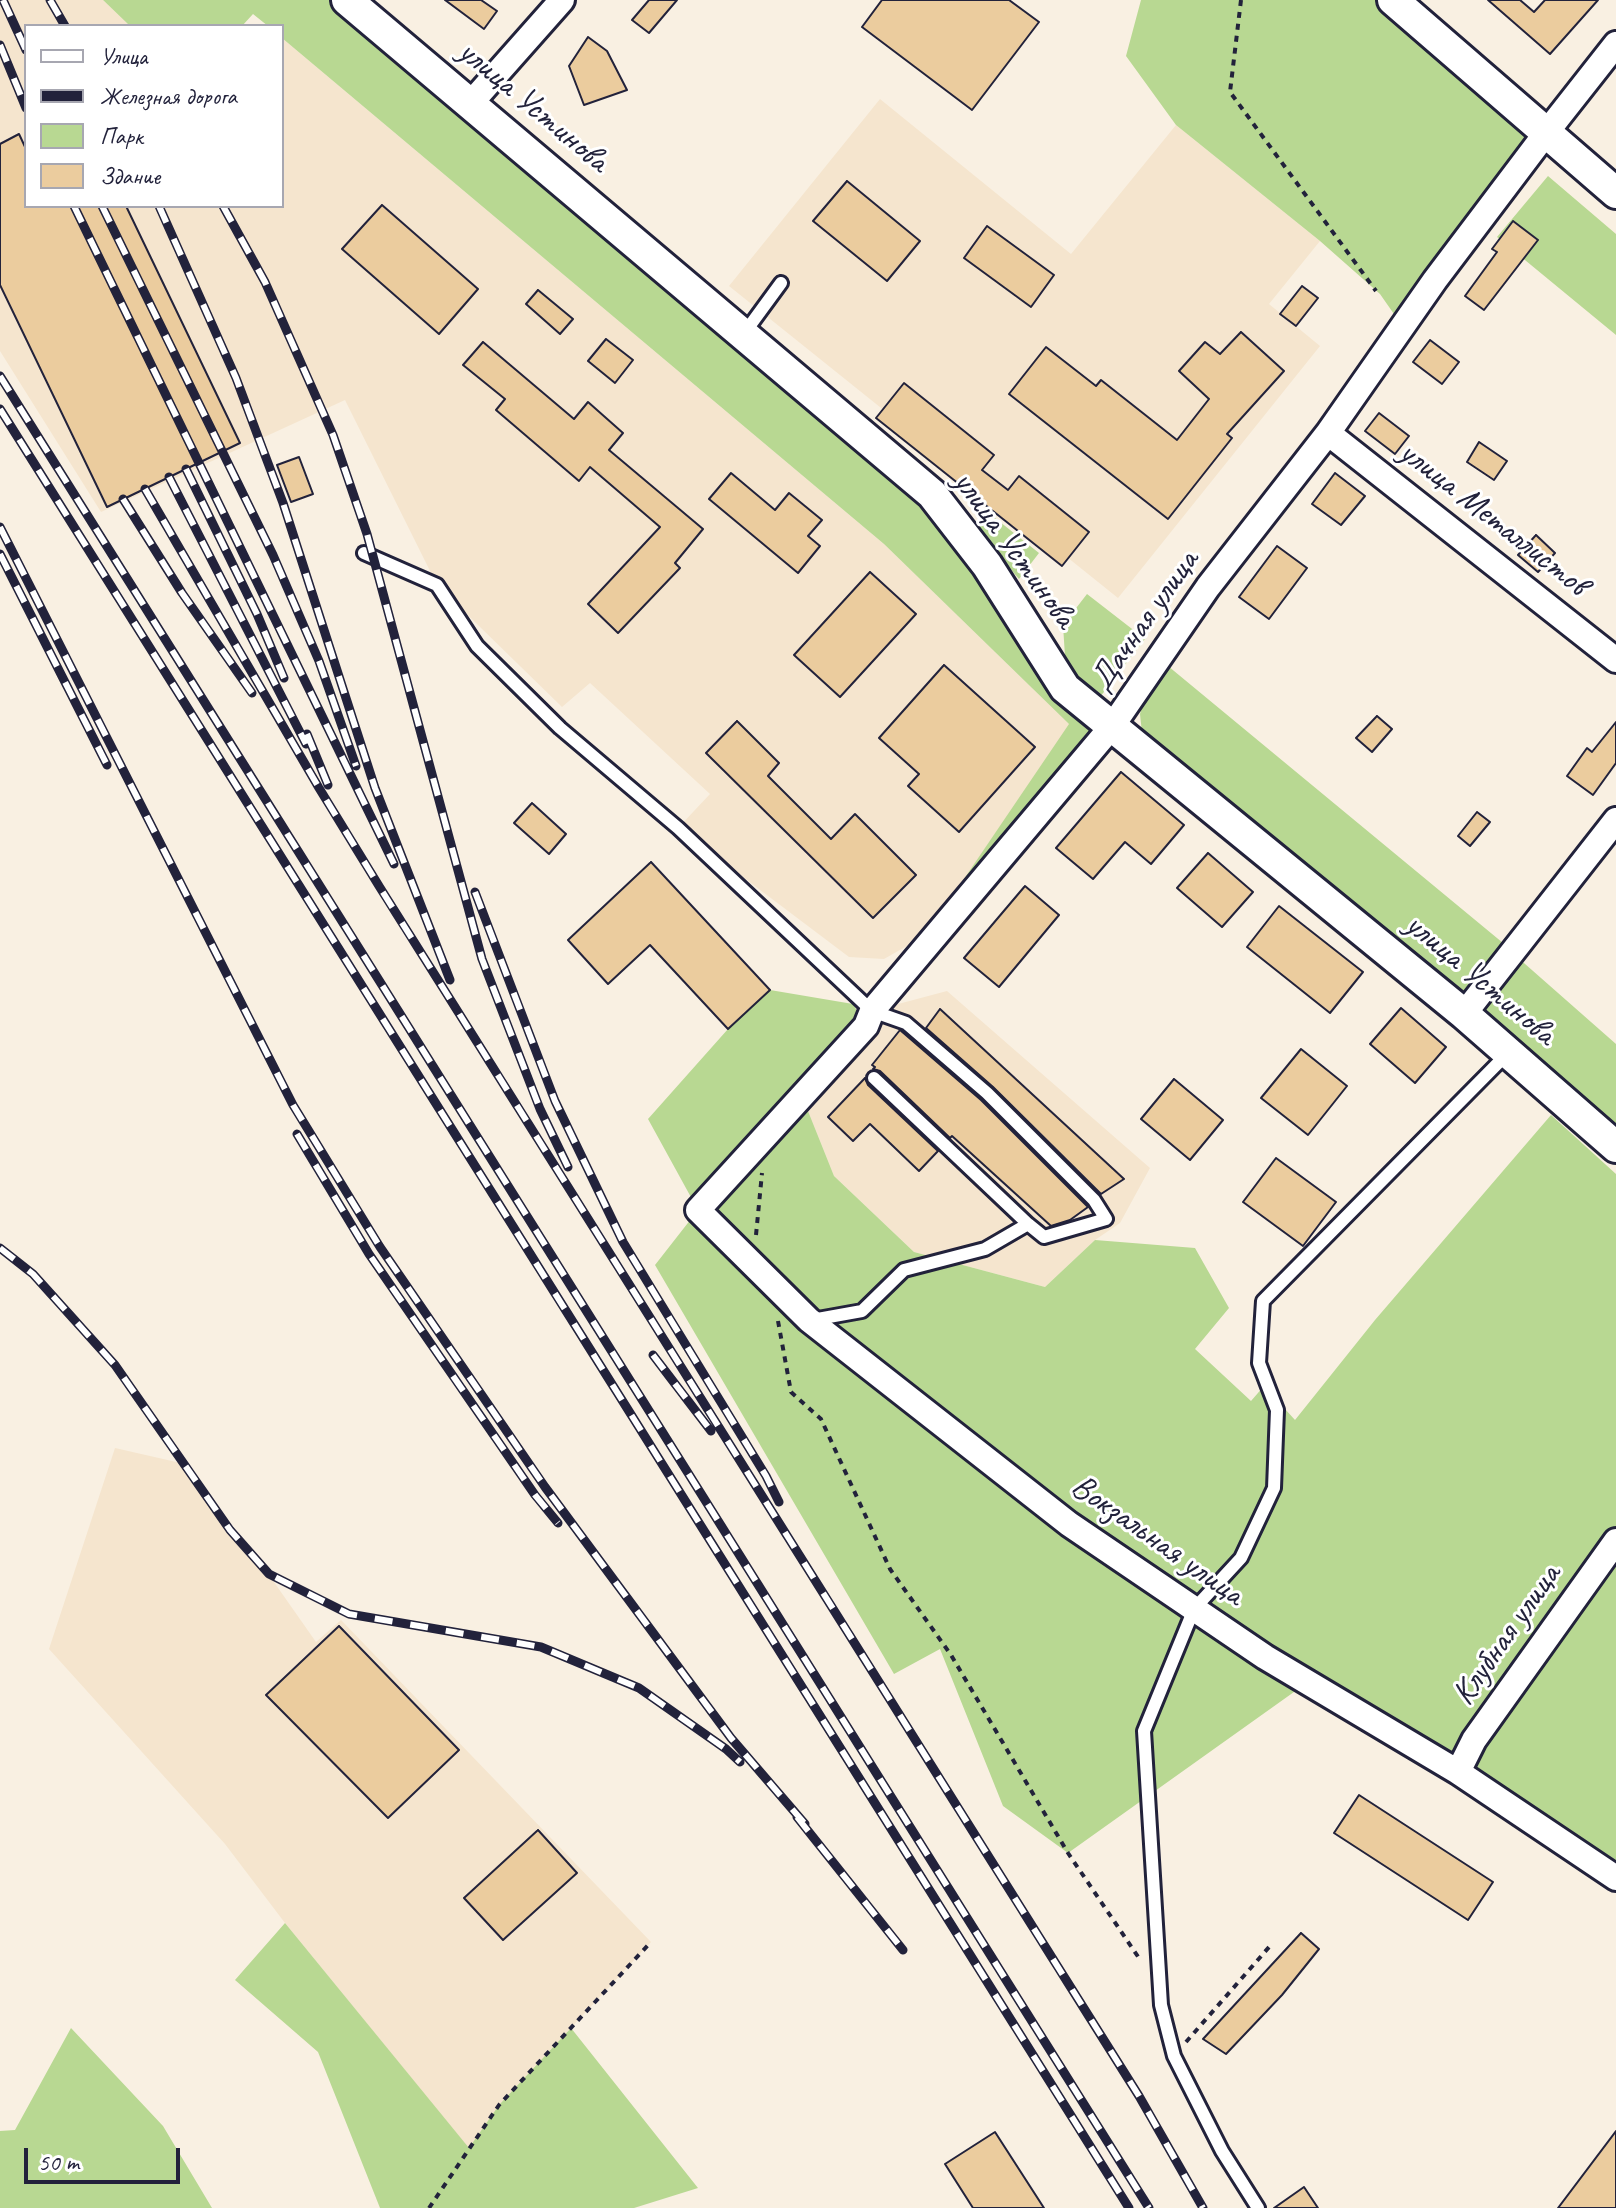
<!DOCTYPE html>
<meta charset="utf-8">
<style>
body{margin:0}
#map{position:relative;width:1616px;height:2208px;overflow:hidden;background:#f9f0e2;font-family:Caveat,sans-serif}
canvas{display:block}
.legend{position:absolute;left:24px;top:24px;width:260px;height:184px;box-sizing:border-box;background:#fff;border:2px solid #a7a7b1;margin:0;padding:10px 14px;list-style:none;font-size:24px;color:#22223b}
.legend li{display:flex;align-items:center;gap:16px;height:40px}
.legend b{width:40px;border:2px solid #a7a7b1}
.scale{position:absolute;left:24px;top:2148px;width:156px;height:36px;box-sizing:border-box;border:4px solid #22223b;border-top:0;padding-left:10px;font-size:24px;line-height:28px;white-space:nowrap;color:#22223b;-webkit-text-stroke:6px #fff;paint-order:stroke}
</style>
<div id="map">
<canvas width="1616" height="2208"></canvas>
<ul class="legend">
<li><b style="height:10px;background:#fff"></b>Улица</li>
<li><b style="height:10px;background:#22223b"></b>Железная дорога</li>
<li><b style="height:22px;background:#b8d892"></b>Парк</li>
<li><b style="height:22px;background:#ebcc9e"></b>Здание</li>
</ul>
<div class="scale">50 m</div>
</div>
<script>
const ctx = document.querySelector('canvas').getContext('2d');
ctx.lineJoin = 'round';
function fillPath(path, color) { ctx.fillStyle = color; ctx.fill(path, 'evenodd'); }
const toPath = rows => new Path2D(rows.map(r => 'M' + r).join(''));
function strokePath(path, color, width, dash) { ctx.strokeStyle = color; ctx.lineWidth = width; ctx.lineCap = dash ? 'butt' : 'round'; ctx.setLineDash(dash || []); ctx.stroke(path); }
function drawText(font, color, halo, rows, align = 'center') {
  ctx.font = font + ' Caveat,sans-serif'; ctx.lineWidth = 6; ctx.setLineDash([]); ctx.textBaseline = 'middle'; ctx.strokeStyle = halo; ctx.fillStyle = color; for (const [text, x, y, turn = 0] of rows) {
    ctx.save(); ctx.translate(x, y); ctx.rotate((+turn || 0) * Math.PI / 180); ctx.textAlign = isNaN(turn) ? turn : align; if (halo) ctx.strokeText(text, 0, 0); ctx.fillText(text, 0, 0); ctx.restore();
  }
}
fillPath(toPath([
 [0,0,103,0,130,26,26,26,26,206,282,206,282,38,884,544,1070,725,926,935,884,959,849,957,678,828,710,794,590,683,562,707,437,585,345,400,101,512,0,351],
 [880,99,1071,254,1176,125,1320,241,1269,304,1320,346,1118,598,729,286],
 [947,991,1150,1168,1120,1223,1095,1240,1045,1287,914,1252,834,1176,802,1096,872,1011],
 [115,1448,185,1464,230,1530,269,1575,316,1642,341,1620,651,1942,499,2105,469,2149,285,1923,225,1844,49,1649]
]), '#f5e5ce');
fillPath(toPath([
 [103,0,347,0,871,444,1106,725,926,935,1069,724,884,544,282,38,282,26,268,26,253,14,242,26,130,26],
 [1141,0,1393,0,1546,133,1403,327,1380,294,1320,241,1176,125,1126,56],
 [1548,176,1616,234,1616,335,1497,237],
 [990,514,1039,553,1019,579,977,530],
 [1087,594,1145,639,1100,697,1066,672,1063,625],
 [1168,666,1503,943,1464,995,1142,733,1140,714,1145,696],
 [1516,956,1616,1044,1616,1138,1474,1007],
 [770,990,853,1004,866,1026,802,1096,834,1176,914,1252,1045,1287,1095,1240,1195,1248,1229,1308,1195,1349,1251,1401,1264,1386,1295,1420,1375,1320,1551,1115,1616,1174,1616,1878,1308,1682,1068,1853,1003,1806,940,1649,894,1674,655,1265,698,1210,648,1119,728,1029],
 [285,1923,469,2148,499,2105,571,2028,698,2188,634,2208,380,2208,318,2052,235,1980],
 [71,2028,163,2126,212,2208,0,2208,0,2131,15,2130]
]), '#b8d892');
const building = toPath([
 [445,0,481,0,497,11,484,29,445,0],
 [649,0,677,0,649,33,632,20,649,0],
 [882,0,1009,0,1039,22,972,110,862,27,882,0],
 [1488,0,1520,0,1534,12,1545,0,1598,0,1550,54,1488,0],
 [588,37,607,51,627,90,584,105,569,66,588,37],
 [19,134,26,149,26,206,126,206,240,443,107,507,0,285,0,144,19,134],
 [847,181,920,241,887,281,813,221,847,181],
 [382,205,478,289,439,334,342,249,382,205],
 [1513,221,1538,240,1484,310,1465,296,1497,252,1492,249,1513,221],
 [987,226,1054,275,1031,307,964,258,987,226],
 [1302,286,1318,298,1296,326,1280,314,1302,286],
 [538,290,573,319,560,334,526,304,538,290],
 [1241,332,1284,371,1227,434,1232,438,1168,519,1009,394,1046,347,1096,386,1101,380,1177,440,1209,399,1179,371,1205,342,1220,354,1241,332],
 [606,339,633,360,615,383,588,361,606,339],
 [1430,340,1459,362,1442,384,1413,362,1430,340],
 [483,342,574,419,588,402,623,433,609,450,703,529,675,563,680,568,618,633,588,604,660,527,590,467,579,481,496,410,505,399,463,365,483,342],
 [904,383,994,455,982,470,1008,490,1019,476,1089,532,1062,566,876,418,904,383],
 [1379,413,1409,436,1395,454,1365,431,1379,413],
 [1479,442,1507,461,1494,480,1467,462,1479,442],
 [299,457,313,494,291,502,277,465,299,457],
 [731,473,775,510,789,493,822,520,808,536,820,546,798,573,709,499,731,473],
 [1335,473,1365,496,1341,525,1312,504,1335,473],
 [1536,535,1555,553,1538,572,1518,555,1536,535],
 [1277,546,1307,568,1269,619,1239,597,1277,546],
 [870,572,916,614,840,697,794,655,870,572],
 [944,665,1035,747,959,832,908,786,919,774,879,738,944,665],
 [1377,716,1392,729,1372,752,1356,738,1377,716],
 [737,721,779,763,768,776,831,839,855,814,916,875,873,918,706,753,737,721],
 [1616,722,1616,763,1593,795,1567,776,1587,748,1592,752,1616,722],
 [1121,772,1184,825,1151,864,1125,842,1093,879,1056,848,1121,772],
 [532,803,566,834,549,854,514,823,532,803],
 [1477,812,1490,822,1470,846,1458,836,1477,812],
 [1208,853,1253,892,1222,927,1177,888,1208,853],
 [651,862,770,990,728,1029,650,945,608,984,568,940,651,862],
 [1025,886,1059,915,999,987,964,958,1025,886],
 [1279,906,1363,972,1330,1013,1247,947,1279,906],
 [1401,1008,1446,1047,1415,1083,1370,1044,1401,1008],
 [940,1009,1124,1179,1101,1194,993,1087,926,1028,940,1009],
 [900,1030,981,1100,1088,1207,1070,1220,1051,1226,952,1136,950,1138,880,1071,873,1069,875,1067,872,1065,900,1030],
 [1301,1049,1347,1086,1308,1135,1261,1098,1301,1049],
 [865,1078,868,1085,938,1151,919,1171,870,1124,853,1141,828,1117,865,1078],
 [1174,1079,1223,1120,1190,1160,1141,1119,1174,1079],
 [1276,1158,1336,1202,1303,1246,1243,1202,1276,1158],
 [339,1626,459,1750,388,1818,266,1695,339,1626],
 [1359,1795,1493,1882,1468,1920,1334,1833,1359,1795],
 [538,1830,577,1873,503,1940,464,1898,538,1830],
 [1301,1933,1319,1949,1282,1995,1226,2054,1203,2039,1301,1933],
 [1616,2131,1616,2208,1558,2208,1616,2131],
 [995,2132,1044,2208,973,2208,945,2164,995,2132],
 [1304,2187,1318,2208,1274,2208,1304,2187]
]);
fillPath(building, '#ebcc9e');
strokePath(building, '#22223b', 2);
const service = toPath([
 [743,335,781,283],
 [364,553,437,585,477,646,560,728,678,828,872,1011,906,1023,987,1093,1094,1200,1106,1219,1044,1237,1028,1224,985,1249,904,1270,862,1311,812,1320],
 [874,1078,1028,1224],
 [1258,2208,1222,2151,1174,2056,1161,2005,1144,1731,1194,1609,1241,1558,1274,1488,1277,1410,1259,1363,1263,1301,1507,1054]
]);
const minor = toPath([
 [1616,44,1546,133,1435,280,1328,433,1208,587,1113,725,872,1011,866,1026,698,1210,809,1320,1069,1524,1265,1657,1458,1772,1616,1878],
 [470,104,562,0],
 [1328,433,1616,660],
 [1464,1014,1616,820],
 [1458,1772,1474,1740,1616,1541]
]);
const tertiary = toPath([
 [347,0,932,494,987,565,1065,688,1464,1014,1616,1147],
 [1393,0,1616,193]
]);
strokePath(service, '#22223b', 18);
strokePath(minor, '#22223b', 30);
strokePath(tertiary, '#22223b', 36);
strokePath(toPath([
 [1241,0,1230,92,1376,291],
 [756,1235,762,1173],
 [778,1321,791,1392,821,1419,890,1569,951,1655,1068,1853,1141,1961],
 [1186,2042,1270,1946],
 [429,2208,499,2105,651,1942]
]), '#22223b', 4, [6, 6]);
strokePath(service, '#fff', 12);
strokePath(minor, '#fff', 24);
strokePath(tertiary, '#fff', 30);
const rail = toPath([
 [3,0,26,50],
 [50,0,65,26],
 [0,45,26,108],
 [74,206,394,864],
 [102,206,273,555,319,661,356,766],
 [159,206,236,378,283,503,375,788,450,980],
 [223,206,265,282,333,435,367,534,482,959,540,1109,568,1167],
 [0,376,1149,2208],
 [0,409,1129,2208],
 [186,469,257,614,284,678],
 [169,477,306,744],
 [145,489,319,788,379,886,1139,2096,1203,2208],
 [123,499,182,593,252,693],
 [0,527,293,1105,380,1247,545,1487,731,1738,805,1824],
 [0,554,107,765],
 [307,734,328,785],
 [475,892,555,1101,623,1242,766,1476,779,1502],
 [297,1134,369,1254,535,1495,558,1523],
 [0,1248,33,1274,115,1365,230,1530,269,1574,349,1614,541,1647,639,1688,726,1749,740,1762],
 [653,1355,711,1431],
 [797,1817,903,1950]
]);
strokePath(rail, '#22223b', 9);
strokePath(rail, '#fff', 6, [18]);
drawText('34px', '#22223b', '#fff', [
 ["улица Устинова",533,107,40],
 ["улица Металлистов",1493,519,38],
 ["улица Устинова",1014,550,54],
 ["Дачная улица",1145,621,-55],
 ["улица Устинова",1480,980,40],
 ["Вокзальная улица",1157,1541,35],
 ["Клубная улица",1507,1635,-55]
]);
</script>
